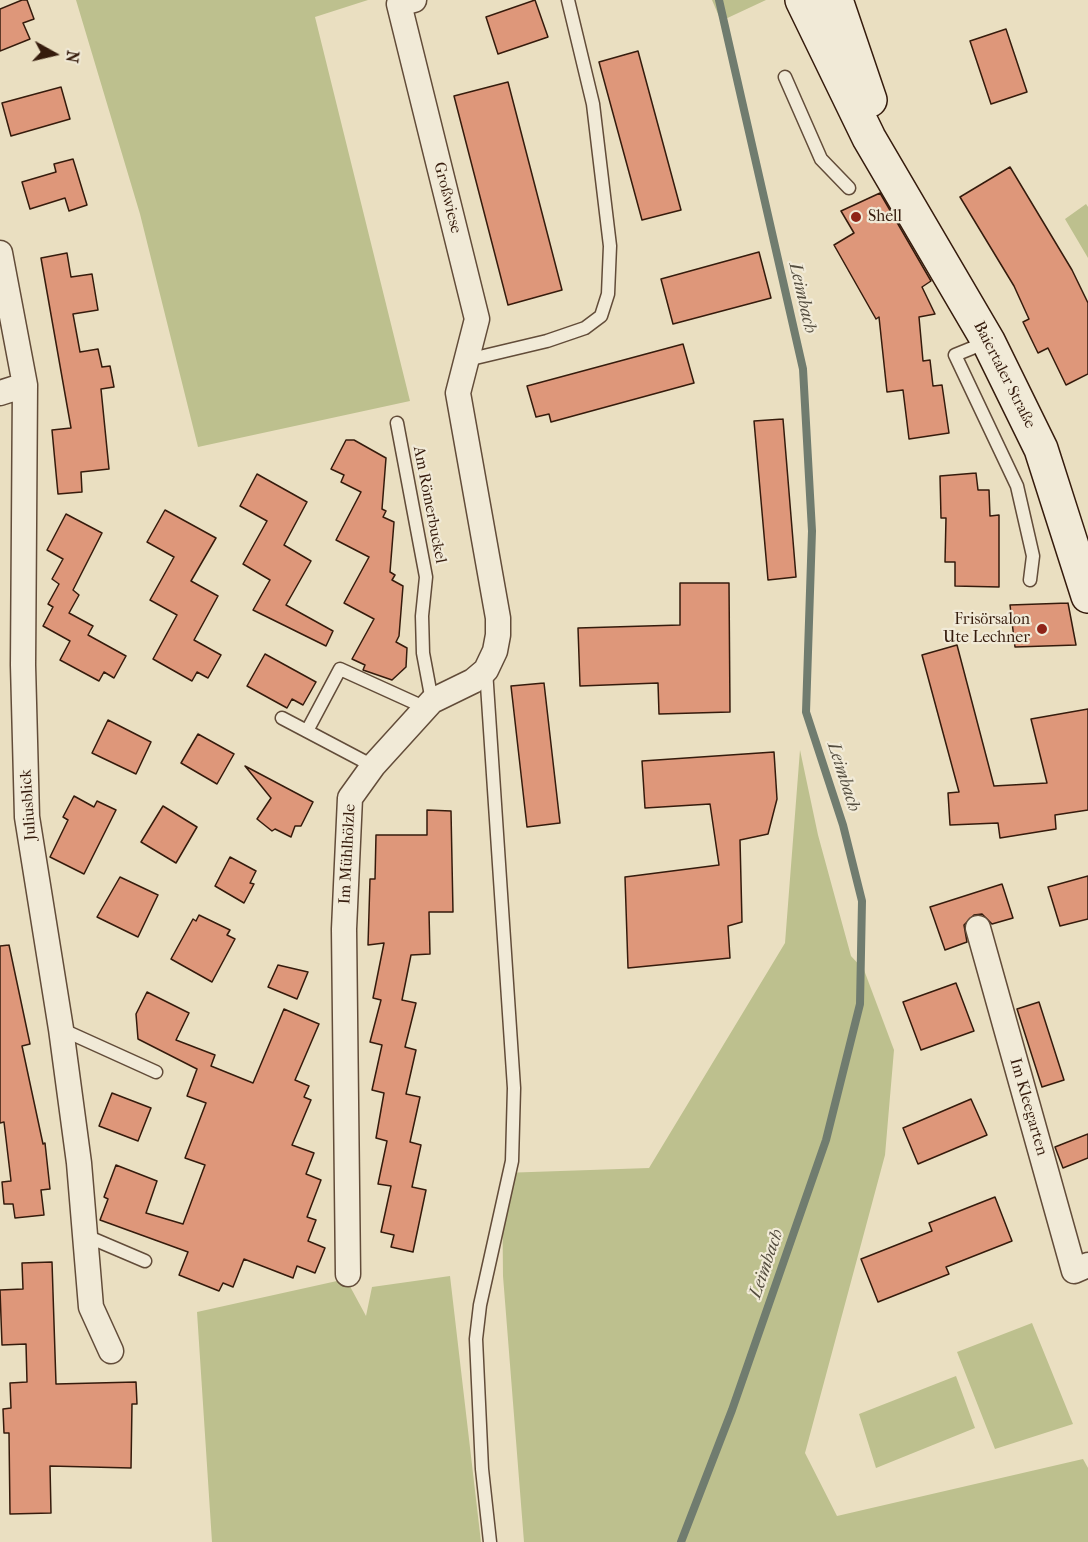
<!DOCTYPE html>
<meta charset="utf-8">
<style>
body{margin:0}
#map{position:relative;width:1088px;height:1542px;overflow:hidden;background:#eadfc1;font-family:"IM FELL French Canon",serif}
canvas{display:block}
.north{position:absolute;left:24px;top:24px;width:60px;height:60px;-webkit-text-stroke:4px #f1ead7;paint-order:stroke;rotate:98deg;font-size:16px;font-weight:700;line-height:24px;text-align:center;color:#351b0c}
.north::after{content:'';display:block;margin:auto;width:21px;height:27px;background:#351b0c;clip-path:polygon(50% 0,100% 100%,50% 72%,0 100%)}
</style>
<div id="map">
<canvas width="1088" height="1542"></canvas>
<div class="north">N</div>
</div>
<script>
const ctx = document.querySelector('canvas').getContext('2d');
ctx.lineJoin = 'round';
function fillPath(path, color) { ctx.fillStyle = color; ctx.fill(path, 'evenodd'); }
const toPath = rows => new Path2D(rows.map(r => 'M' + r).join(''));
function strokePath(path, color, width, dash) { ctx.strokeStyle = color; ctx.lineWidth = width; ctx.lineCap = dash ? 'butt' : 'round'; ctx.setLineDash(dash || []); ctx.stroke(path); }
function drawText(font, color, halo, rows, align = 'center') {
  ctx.font = font + ' "IM FELL French Canon",serif'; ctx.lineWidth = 4.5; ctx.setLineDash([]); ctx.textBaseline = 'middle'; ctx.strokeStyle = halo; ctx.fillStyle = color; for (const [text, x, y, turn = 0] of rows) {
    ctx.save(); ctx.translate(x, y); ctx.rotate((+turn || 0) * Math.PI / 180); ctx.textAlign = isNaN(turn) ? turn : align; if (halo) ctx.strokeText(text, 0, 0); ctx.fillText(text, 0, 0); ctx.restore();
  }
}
fillPath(toPath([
 [76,0,368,0,315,17,410,401,198,447,140,214],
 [712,0,766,0,721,21],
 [1086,204,1088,207,1088,258,1065,219],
 [800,750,818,835,851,956,864,970,894,1050,885,1155,805,1453,837,1516,1083,1459,1088,1468,1088,1542,524,1542,503,1276,502,1173,649,1168,785,943],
 [450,1276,481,1542,212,1542,197,1312,346,1279,366,1316,372,1287],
 [1032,1323,1073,1424,995,1449,957,1352],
 [956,1376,975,1428,876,1468,859,1414]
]), '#bdc08e');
strokePath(toPath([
 [681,1542,732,1410,826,1140,860,1004,862,901,843,825,806,712,812,531,803,369,719,0]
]), '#707c6f', 8);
const building = toPath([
 [22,0,27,0,34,19,23,23,30,39,0,51,0,9,22,0],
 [535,0,548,37,498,54,486,17,535,0],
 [1006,29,1027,92,991,104,970,41,1006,29],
 [638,51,681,210,642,220,599,62,638,51],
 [508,82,562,290,508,305,454,96,508,82],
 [61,87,70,119,11,136,2,103,61,87],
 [73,159,87,205,69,211,65,198,30,209,22,182,56,172,54,164,73,159],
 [1010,167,1072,270,1088,303,1088,374,1066,385,1048,348,1038,353,1023,322,1029,319,1014,286,960,197,1010,167],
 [880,193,931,281,922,287,935,314,919,317,923,361,930,360,933,386,942,385,949,433,909,439,903,390,887,392,879,317,876,319,834,245,854,233,841,211,880,193],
 [759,252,771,298,673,324,661,279,759,252],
 [67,253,71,277,92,274,98,310,73,314,80,352,98,349,102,367,110,366,114,387,101,389,109,469,81,472,82,492,58,494,52,430,71,428,41,258,67,253],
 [683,344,694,383,551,422,549,414,536,417,527,386,683,344],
 [783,419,796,577,768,580,754,421,783,419],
 [346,440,354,440,386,458,382,509,386,511,383,517,394,522,390,572,395,575,392,580,403,586,399,636,396,642,407,648,406,667,392,680,363,670,365,665,352,659,374,619,344,603,369,557,336,540,361,492,341,482,344,475,331,469,346,440],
 [976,473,978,490,989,490,990,516,999,515,999,587,955,586,955,562,945,562,946,518,941,518,940,476,976,473],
 [257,474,307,502,284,545,311,561,286,605,333,631,326,646,253,610,270,580,243,564,267,521,240,506,257,474],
 [165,510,216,538,191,581,218,596,194,640,221,655,208,678,197,672,192,681,153,659,177,615,150,600,174,557,147,542,165,510],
 [66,514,102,533,73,590,79,595,69,613,93,626,88,635,126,656,114,678,104,672,99,681,60,660,70,641,43,626,53,607,48,604,59,584,52,579,63,559,47,550,66,514],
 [680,583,729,583,730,712,659,714,658,683,580,686,578,628,680,625,680,583],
 [1068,603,1076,645,1015,647,1010,605,1068,603],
 [957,645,994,786,1047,783,1031,719,1088,709,1088,810,1055,815,1056,829,1000,838,998,823,950,825,948,793,959,792,922,655,957,645],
 [265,654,316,682,303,705,292,699,287,708,247,686,265,654],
 [544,683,560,823,527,827,511,686,544,683],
 [108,720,151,742,136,774,92,753,108,720],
 [198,734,234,754,217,784,181,763,198,734],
 [774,752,777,799,768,834,740,840,742,922,728,926,730,958,628,968,625,877,719,865,710,804,645,808,642,761,774,752],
 [245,766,313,802,301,826,295,826,291,837,275,829,272,831,257,819,271,798,245,766],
 [74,796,94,807,97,801,116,810,84,874,50,857,68,820,63,817,74,796],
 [163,806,197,827,176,863,141,842,163,806],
 [427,810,451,811,453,912,429,912,430,954,411,955,402,1000,416,1003,405,1047,416,1050,406,1094,420,1097,410,1142,421,1145,412,1187,426,1190,413,1252,391,1247,394,1235,381,1232,391,1186,378,1184,387,1141,376,1138,384,1093,372,1090,382,1045,370,1042,381,1000,373,998,384,943,368,945,370,879,375,879,376,835,427,835,427,810],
 [230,857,256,871,250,883,254,884,244,903,215,886,230,857],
 [1088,876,1088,919,1060,926,1048,887,1088,876],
 [120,877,158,895,138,937,97,917,120,877],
 [1002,884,1013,918,992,924,982,914,974,915,964,925,967,942,945,950,930,907,1002,884],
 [199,915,230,930,227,935,235,939,212,982,171,959,193,919,196,921,199,915],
 [9,945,30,1044,22,1046,43,1144,45,1143,50,1189,41,1190,44,1215,15,1218,13,1204,4,1204,2,1182,11,1181,4,1122,0,1123,0,946,9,945],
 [278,965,308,972,297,999,268,987,278,965],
 [956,983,974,1031,921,1050,903,1002,956,983],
 [147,992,189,1013,176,1040,215,1055,211,1066,253,1083,284,1009,319,1024,295,1080,309,1086,304,1097,311,1100,292,1145,314,1153,306,1174,321,1180,307,1217,316,1220,308,1241,325,1248,315,1273,297,1266,293,1278,244,1259,233,1287,223,1283,219,1291,179,1275,188,1252,100,1220,108,1199,104,1197,116,1165,157,1181,146,1213,183,1224,205,1165,185,1158,206,1103,187,1096,197,1069,138,1039,136,1014,147,992],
 [1039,1002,1064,1080,1042,1087,1017,1009,1039,1002],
 [112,1093,151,1108,138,1141,99,1126,112,1093],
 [971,1099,987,1135,918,1164,903,1128,971,1099],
 [1088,1134,1088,1158,1063,1168,1055,1147,1088,1134],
 [995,1197,1012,1241,946,1267,949,1274,878,1302,861,1259,932,1231,929,1223,995,1197],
 [52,1262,56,1384,136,1382,137,1404,132,1404,131,1468,50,1466,51,1513,10,1514,9,1433,4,1433,3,1409,11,1408,10,1383,27,1382,26,1344,2,1345,0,1290,23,1289,22,1263,52,1262]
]);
fillPath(building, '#de977a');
strokePath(building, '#351b0c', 1.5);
const service = toPath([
 [785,77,821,159,849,188],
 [987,342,955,355,1017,486,1033,556,1030,580],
 [467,360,547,341,585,328,601,316,608,294,610,246,593,104,568,0],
 [397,423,426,577,422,616,423,653,432,701],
 [486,670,514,1088,512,1161,480,1305,476,1339,482,1469,490,1542],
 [282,718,373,766],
 [307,731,340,669,426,708],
 [61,1029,156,1072],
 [84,1235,145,1261]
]);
const minor = toPath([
 [0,253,25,385,23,665,27,817,61,1029,79,1163,91,1307,111,1351],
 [0,393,25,385],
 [978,928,1074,1271,1088,1265],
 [348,1274,344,929,350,798,373,766,432,701,473,681,486,670,495,651,498,635,498,618,458,393,477,319,399,4,414,0]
]);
const secondary = toPath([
 [802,0,869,138,988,341,1041,449,1088,596],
 [836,0,870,100]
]);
strokePath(service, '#624c39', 15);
strokePath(minor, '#624c39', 27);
strokePath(secondary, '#351b0c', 36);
strokePath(service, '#f1ead7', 12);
strokePath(minor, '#f1ead7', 24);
strokePath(secondary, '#f1ead7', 33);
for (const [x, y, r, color] of [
 [856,217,6,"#8f2418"],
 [1042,629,6,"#8f2418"]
]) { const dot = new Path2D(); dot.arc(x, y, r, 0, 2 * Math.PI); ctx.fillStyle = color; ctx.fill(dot); strokePath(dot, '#f1ead7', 2); }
drawText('16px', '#351b0c', '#f1ead7', [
 ["Großwiese",447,198,76],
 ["Baiertaler Straße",1004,375,63],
 ["Am Römerbuckel",429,505,79],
 ["Juliusblick",29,805,-94],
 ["Im Mühlhölzle",348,854,-87],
 ["Im Kleegarten",1028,1107,74]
]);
drawText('16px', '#351b0c', '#f1ead7', [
 ["Shell",868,217],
 ["Frisörsalon",1030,620,"right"],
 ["Ute Lechner",1030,638,"right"]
], 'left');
drawText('italic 18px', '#534c3e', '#f1ead7', [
 ["Leimbach",802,298,77],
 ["Leimbach",843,777,72],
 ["Leimbach",767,1264,-71]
]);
</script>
